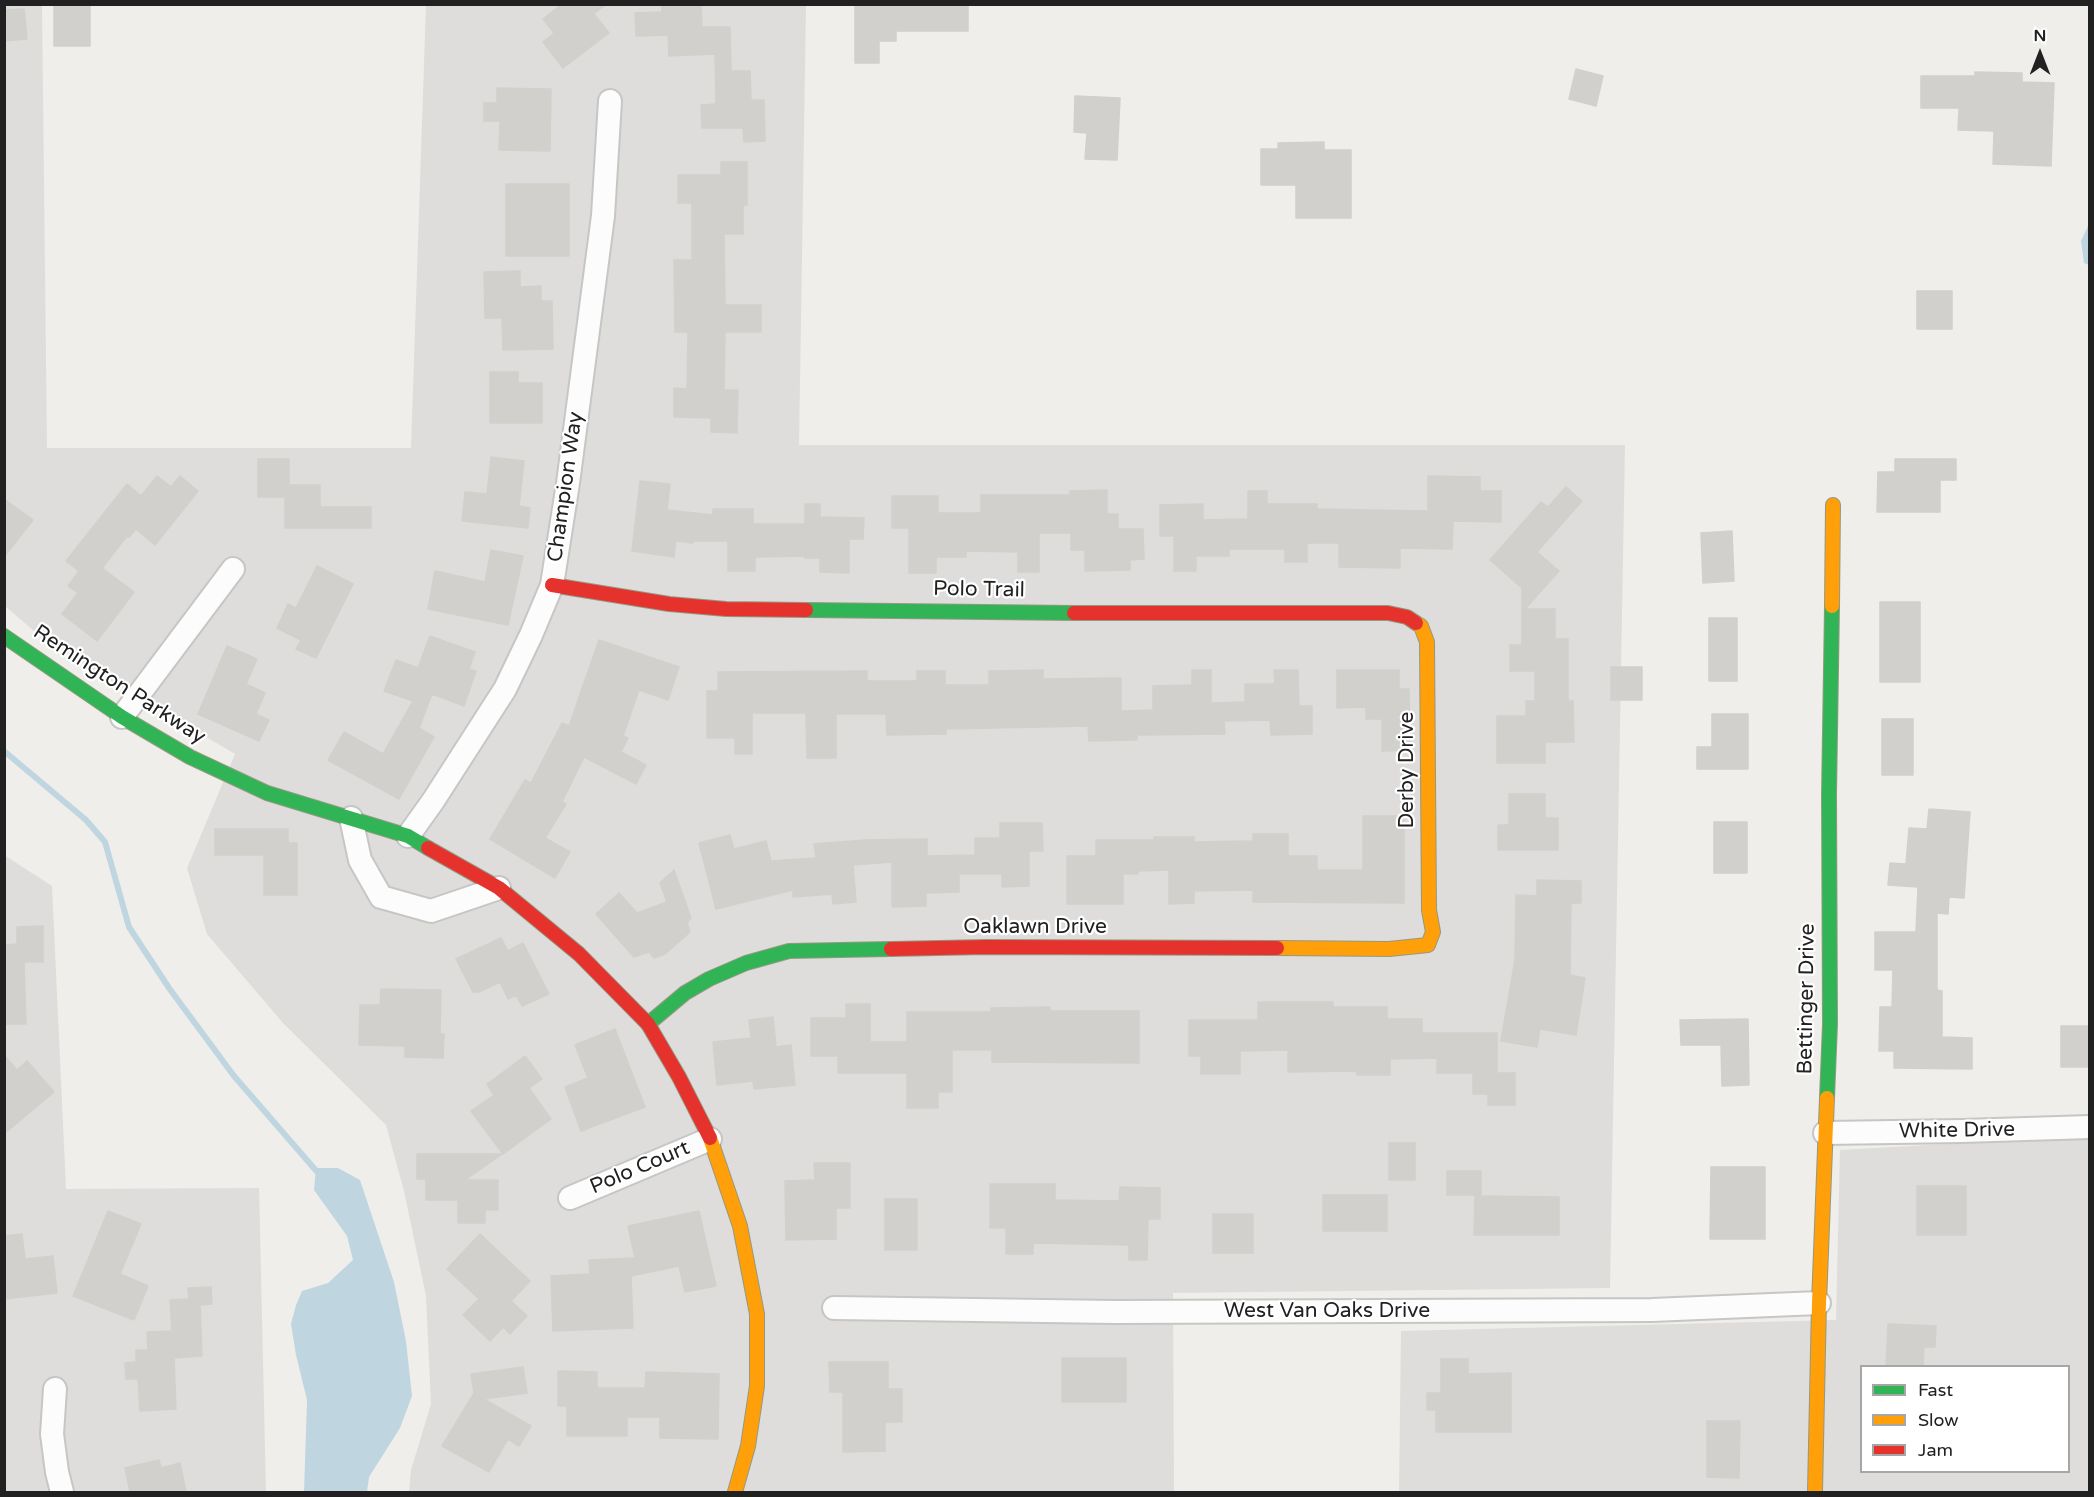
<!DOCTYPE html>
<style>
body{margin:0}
#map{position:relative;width:2094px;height:1497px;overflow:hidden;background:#efeeea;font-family:"Varela Round",sans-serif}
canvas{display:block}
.frame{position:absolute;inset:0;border:6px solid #212121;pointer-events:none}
.legend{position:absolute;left:1860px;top:1365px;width:210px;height:108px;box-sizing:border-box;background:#fff;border:2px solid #a6a6a6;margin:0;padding:8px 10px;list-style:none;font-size:18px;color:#212121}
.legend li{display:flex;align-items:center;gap:12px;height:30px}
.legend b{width:30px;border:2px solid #a6a6a6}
.north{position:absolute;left:2010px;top:24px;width:60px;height:60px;-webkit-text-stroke:4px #fff;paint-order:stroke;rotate:0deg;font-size:16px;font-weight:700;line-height:24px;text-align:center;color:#212121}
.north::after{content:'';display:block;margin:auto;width:21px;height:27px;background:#212121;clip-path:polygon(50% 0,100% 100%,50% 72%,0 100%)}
</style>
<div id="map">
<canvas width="2094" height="1497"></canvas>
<div class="frame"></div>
<ul class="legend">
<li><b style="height:8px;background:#30b455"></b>Fast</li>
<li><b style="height:8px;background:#ff9f0a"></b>Slow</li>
<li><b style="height:8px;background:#e5322d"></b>Jam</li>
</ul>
<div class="north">N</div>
</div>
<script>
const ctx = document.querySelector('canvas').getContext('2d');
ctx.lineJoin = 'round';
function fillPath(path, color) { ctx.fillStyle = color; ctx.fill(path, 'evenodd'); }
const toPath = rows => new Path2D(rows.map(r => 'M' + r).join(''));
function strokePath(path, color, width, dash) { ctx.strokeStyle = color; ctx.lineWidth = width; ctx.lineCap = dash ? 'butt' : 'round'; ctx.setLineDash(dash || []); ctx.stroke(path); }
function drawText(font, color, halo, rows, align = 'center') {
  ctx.font = font + ' "Varela Round",sans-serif'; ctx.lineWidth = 4.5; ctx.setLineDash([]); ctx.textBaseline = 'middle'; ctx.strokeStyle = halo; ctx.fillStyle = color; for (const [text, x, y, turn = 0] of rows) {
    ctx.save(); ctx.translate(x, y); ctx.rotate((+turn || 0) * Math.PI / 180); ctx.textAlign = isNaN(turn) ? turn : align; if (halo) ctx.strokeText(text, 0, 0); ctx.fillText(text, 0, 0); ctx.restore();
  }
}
fillPath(toPath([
 [5,5,42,5,47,448,411,448,426,5,806,5,799,445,1625,445,1610,1288,1173,1293,1174,1492,409,1492,411,1470,431,1404,426,1296,404,1191,386,1125,283,1023,207,934,187,868,235,754,48,643,5,606],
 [4,855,52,886,66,1189,259,1188,266,1492,5,1492],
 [2089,1136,2089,1492,1399,1492,1401,1331,1836,1320,1840,1150],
 [1862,1366,2068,1366,2068,1472,1862,1472]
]), '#dedddb');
fillPath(toPath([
 [2088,226,2089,226,2089,265,2084,263,2081,241],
 [316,1168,338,1168,360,1180,394,1282,406,1341,412,1396,400,1428,369,1477,367,1492,304,1492,307,1400,296,1355,291,1324,296,1305,302,1291,328,1283,353,1260,347,1236,314,1190]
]), '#bfd6e0');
strokePath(toPath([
 [4,751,86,820,105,842,129,927,169,988,234,1076,319,1174]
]), '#bfd6e0', 6);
const building = toPath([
 [54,4,90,4,90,46,54,46,54,4],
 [562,4,606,4,594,14,609,33,563,68,543,42,554,33,543,19,562,4],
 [661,4,701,4,702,27,730,27,731,71,750,71,751,100,764,100,765,141,744,142,743,128,702,128,701,105,716,104,715,54,669,56,668,35,636,36,635,13,662,12,661,4],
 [855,4,968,4,968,31,896,31,896,41,879,41,879,63,855,63,855,4],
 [24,9,27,39,4,41,4,10,24,9],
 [1576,69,1603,76,1596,106,1569,99,1576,69],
 [1975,72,2022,73,2022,82,2054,83,2051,166,1993,164,1994,131,1958,130,1959,108,1921,108,1921,76,1975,76,1975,72],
 [497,88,551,89,550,151,499,150,500,121,484,121,484,103,497,103,497,88],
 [1075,96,1120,98,1117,160,1085,159,1087,133,1074,132,1075,96],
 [1324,142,1324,150,1351,150,1351,218,1296,218,1296,185,1261,185,1261,149,1278,149,1278,143,1324,142],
 [721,162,747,162,747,205,743,205,743,234,724,234,725,305,761,305,761,332,725,332,724,390,738,390,737,433,711,432,711,418,674,417,674,388,687,389,688,332,675,332,674,260,692,260,692,203,678,203,678,175,721,175,721,162],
 [506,184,569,184,569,256,506,256,506,184],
 [520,271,520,287,541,286,541,301,552,301,553,349,503,350,502,318,485,318,484,272,520,271],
 [1917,291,1952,291,1952,329,1917,329,1917,291],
 [490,372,518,372,518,383,542,383,542,423,490,423,490,372],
 [491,457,524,461,519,506,530,508,528,528,462,521,465,492,487,494,491,457],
 [258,459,289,459,289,485,320,485,320,507,371,507,371,528,285,528,285,497,258,497,258,459],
 [1895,459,1956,459,1956,480,1940,480,1940,512,1877,512,1878,472,1895,472,1895,459],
 [157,476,171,487,180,476,198,491,155,545,136,529,129,537,127,536,102,568,134,592,97,641,62,614,78,593,68,586,79,571,66,561,127,484,141,496,157,476],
 [1428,476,1480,477,1480,491,1501,491,1501,522,1453,521,1452,549,1400,548,1400,568,1339,567,1339,543,1307,543,1307,562,1285,562,1285,549,1229,549,1229,556,1196,556,1196,571,1174,571,1174,536,1160,536,1160,505,1203,504,1203,520,1248,519,1248,491,1267,491,1267,504,1317,504,1317,509,1428,511,1428,476],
 [640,481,670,484,667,510,713,515,713,509,753,509,753,524,805,524,805,504,820,504,820,517,864,518,863,539,849,539,849,573,820,572,820,558,805,558,805,556,755,557,755,571,728,571,728,541,693,541,693,543,676,541,674,557,632,551,640,481],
 [1566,487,1582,501,1537,552,1559,571,1525,609,1555,609,1555,639,1568,639,1568,701,1573,701,1574,742,1545,742,1545,763,1497,763,1497,716,1526,716,1526,701,1535,701,1535,671,1510,671,1510,645,1522,645,1522,588,1490,560,1541,502,1548,507,1566,487],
 [1107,490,1107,514,1118,514,1118,529,1143,529,1144,559,1130,560,1130,570,1085,571,1085,550,1071,550,1071,533,1039,533,1039,572,1018,572,1018,552,966,551,966,557,936,557,936,573,909,573,909,528,892,528,892,496,938,496,938,513,981,513,981,495,1070,495,1070,491,1107,490],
 [4,499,33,520,4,557,4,499],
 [1732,531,1734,581,1703,583,1701,533,1732,531],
 [491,550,523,556,508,625,428,609,435,571,485,582,491,550],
 [317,566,353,584,316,658,296,649,301,640,277,628,288,604,296,608,317,566],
 [1880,602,1920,602,1920,682,1880,682,1880,602],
 [1709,618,1737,618,1737,681,1709,681,1709,618],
 [430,636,475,652,469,669,476,671,464,706,432,694,419,728,434,737,399,799,328,760,344,732,383,754,413,701,384,691,396,660,418,668,430,636],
 [599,640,679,667,668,700,639,690,623,736,628,738,621,752,646,765,636,784,584,757,562,802,566,804,545,838,570,852,555,878,490,839,525,780,531,783,562,723,569,726,599,640],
 [227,646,257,659,246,684,265,693,256,714,269,720,259,741,198,714,227,646],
 [1611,667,1642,667,1642,700,1611,700,1611,667],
 [1043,670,1043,679,1121,678,1121,711,1153,710,1153,686,1192,685,1192,670,1211,670,1211,703,1245,702,1245,684,1275,684,1274,670,1298,670,1299,706,1312,706,1312,734,1271,735,1270,720,1224,721,1225,734,1137,735,1137,740,1089,741,1088,726,946,729,946,734,887,735,886,714,836,714,836,758,807,758,806,713,752,713,752,754,735,754,735,738,707,738,707,691,718,691,718,672,867,671,867,681,917,681,917,671,945,671,945,685,989,685,989,671,1043,670],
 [1337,670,1399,670,1399,689,1409,689,1410,750,1382,751,1382,719,1366,719,1366,707,1337,708,1337,670],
 [1712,714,1748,714,1748,769,1697,769,1697,747,1712,747,1712,714],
 [1882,719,1913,719,1913,775,1882,775,1882,719],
 [1509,794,1545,794,1545,818,1558,818,1558,850,1498,850,1498,825,1509,825,1509,794],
 [1929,809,1970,812,1964,898,1949,897,1948,914,1937,913,1937,990,1942,991,1942,1037,1972,1038,1972,1069,1894,1068,1894,1051,1879,1051,1880,1007,1892,1007,1893,970,1875,970,1875,932,1916,932,1918,887,1888,885,1890,863,1906,864,1909,828,1927,829,1929,809],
 [1363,816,1404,816,1404,903,1253,902,1253,890,1194,891,1194,903,1169,904,1169,870,1138,871,1138,874,1123,874,1123,904,1067,904,1067,856,1096,856,1096,840,1154,840,1154,837,1194,837,1194,842,1253,841,1253,834,1288,834,1288,856,1317,856,1317,870,1363,870,1363,816],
 [1714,822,1747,822,1747,873,1714,873,1714,822],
 [1000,823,1042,823,1043,851,1029,851,1029,886,1002,887,1002,874,959,874,959,892,926,893,926,906,892,907,892,862,853,865,856,902,833,904,832,894,793,897,793,890,716,909,699,843,730,835,734,849,766,841,771,861,816,858,814,844,865,840,927,839,927,856,975,855,975,838,1000,838,1000,823],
 [215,829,288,829,288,843,297,843,297,895,264,895,264,855,215,855,215,829],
 [674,870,691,918,687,923,690,932,665,954,654,958,649,952,634,957,596,914,619,893,637,913,667,902,660,883,674,870],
 [1537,880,1581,881,1581,903,1571,903,1570,975,1585,978,1576,1035,1540,1029,1537,1047,1501,1041,1515,960,1516,895,1537,896,1537,880],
 [43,926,43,962,24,962,26,1024,4,1024,4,945,17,944,17,927,43,926],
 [501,938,508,951,523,943,549,994,522,1006,516,995,508,999,500,982,479,992,473,992,456,959,501,938],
 [381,989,441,990,440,1034,444,1034,443,1058,405,1057,405,1046,359,1045,360,1005,380,1005,381,989],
 [1258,1002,1333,1002,1333,1007,1387,1007,1387,1019,1422,1019,1422,1033,1497,1033,1497,1073,1515,1073,1515,1105,1488,1105,1488,1094,1473,1094,1473,1073,1437,1073,1437,1058,1390,1059,1390,1075,1357,1075,1356,1071,1288,1072,1288,1050,1240,1051,1240,1074,1201,1074,1201,1056,1189,1056,1189,1020,1258,1020,1258,1002],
 [846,1004,870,1004,870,1042,907,1042,907,1012,991,1012,991,1008,1050,1007,1050,1011,1139,1011,1139,1063,992,1062,992,1050,952,1050,952,1092,938,1092,938,1108,907,1108,907,1073,838,1073,838,1056,811,1056,811,1018,846,1018,846,1004],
 [773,1017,776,1047,791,1045,795,1085,754,1089,753,1081,717,1085,713,1042,751,1038,749,1020,773,1017],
 [1748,1019,1749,1085,1722,1086,1721,1045,1681,1045,1680,1020,1748,1019],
 [2061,1026,2089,1026,2089,1067,2061,1067,2061,1026],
 [615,1029,645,1107,581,1131,565,1087,588,1078,575,1045,615,1029],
 [4,1055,17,1070,27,1061,54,1092,4,1134,4,1055],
 [525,1056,542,1079,529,1088,551,1119,503,1154,471,1111,494,1095,487,1084,525,1056],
 [1389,1143,1415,1143,1415,1180,1389,1180,1389,1143],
 [417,1154,502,1154,465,1180,498,1180,498,1210,485,1210,485,1223,458,1223,458,1200,426,1200,426,1179,417,1179,417,1154],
 [814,1163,850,1163,850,1208,836,1208,836,1239,786,1240,785,1181,815,1180,814,1163],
 [1711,1167,1765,1167,1765,1239,1710,1239,1711,1167],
 [1447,1171,1481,1171,1481,1195,1447,1195,1447,1171],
 [990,1184,1055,1184,1055,1200,1119,1201,1120,1187,1160,1188,1160,1219,1148,1219,1147,1260,1129,1260,1129,1245,1033,1243,1033,1254,1006,1254,1006,1228,990,1228,990,1184],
 [1917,1186,1966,1186,1966,1235,1917,1235,1917,1186],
 [1323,1195,1387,1195,1387,1231,1323,1231,1323,1195],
 [1475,1196,1559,1197,1559,1235,1474,1235,1475,1196],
 [885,1199,917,1199,917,1250,885,1250,885,1199],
 [108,1211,141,1224,120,1274,148,1286,134,1320,73,1296,108,1211],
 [699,1211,716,1286,685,1292,679,1266,631,1276,633,1328,553,1331,551,1276,590,1274,589,1260,635,1258,628,1226,699,1211],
 [1213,1214,1253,1214,1253,1253,1213,1253,1213,1214],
 [22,1234,25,1259,53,1256,57,1293,4,1299,4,1236,22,1234],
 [480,1234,530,1281,511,1301,527,1316,510,1334,503,1327,490,1341,463,1315,479,1299,447,1269,480,1234],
 [211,1287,212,1304,200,1305,202,1356,174,1358,176,1409,140,1411,138,1379,126,1379,125,1363,136,1362,136,1350,148,1350,147,1332,172,1331,170,1300,189,1299,188,1288,211,1287],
 [1888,1324,1936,1326,1935,1347,1924,1347,1923,1366,1886,1366,1888,1324],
 [1062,1358,1126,1358,1126,1402,1062,1402,1062,1358],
 [1441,1359,1468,1359,1468,1374,1511,1373,1511,1432,1436,1432,1436,1410,1427,1410,1427,1393,1441,1393,1441,1359],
 [829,1362,888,1362,888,1389,902,1389,902,1422,885,1422,885,1451,843,1452,843,1392,830,1392,829,1362],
 [523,1367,527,1393,484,1399,531,1426,519,1446,508,1439,489,1472,442,1446,474,1393,471,1374,523,1367],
 [558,1371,597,1372,597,1388,645,1388,646,1372,719,1374,718,1439,660,1438,660,1417,627,1417,627,1436,567,1436,567,1406,558,1406,558,1371],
 [1707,1421,1740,1421,1739,1478,1707,1477,1707,1421],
 [159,1460,161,1468,180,1463,186,1492,130,1492,125,1468,159,1460]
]);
fillPath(building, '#d2d0cd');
strokePath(building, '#d2d0cb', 1.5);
const street = toPath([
 [122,717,233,569],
 [351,818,360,860,381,897,431,911,499,888],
 [408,836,433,801,505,689,531,635,552,585,568,483,603,216,610,101],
 [1825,1133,1962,1131,2090,1127],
 [570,1198,710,1139],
 [834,1308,1115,1312,1652,1310,1819,1303],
 [55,1389,52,1434,57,1472,62,1492]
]);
const fast = toPath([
 [806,610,1074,613],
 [4,636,122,717,190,757,267,793,408,836,428,848],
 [648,1024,685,993,709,979,746,963,789,951,891,949],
 [1827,1098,1830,1024,1829,795,1832,606]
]);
const slow = toPath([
 [1832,606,1833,505],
 [1277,948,1389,949,1428,945,1433,932,1429,910,1427,642,1421,626,1416,623],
 [710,1138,740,1226,757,1314,757,1386,748,1446,735,1492],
 [1815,1492,1819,1303,1827,1098]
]);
const jam = toPath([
 [552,585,669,604,726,609,806,610],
 [1074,613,1388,613,1407,617,1416,623],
 [428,848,499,888,579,954,648,1024,679,1077,710,1138],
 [891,949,986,947,1277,948]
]);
strokePath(street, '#c6c6c4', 26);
strokePath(fast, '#949982', 16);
strokePath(slow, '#949982', 16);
strokePath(jam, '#949982', 16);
strokePath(street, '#fdfcfc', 22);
strokePath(fast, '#30b455', 14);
strokePath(slow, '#ff9f0a', 14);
strokePath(jam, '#e5322d', 14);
drawText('21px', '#212121', '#fff', [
 ["Champion Way",566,487,-82],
 ["Polo Trail",979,590,1],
 ["Remington Parkway",119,685,33],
 ["Derby Drive",1407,770,-90],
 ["Oaklawn Drive",1035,927],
 ["Bettinger Drive",1807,999,-89],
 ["White Drive",1957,1131,-1],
 ["Polo Court",640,1168,-23],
 ["West Van Oaks Drive",1327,1311]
]);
</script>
